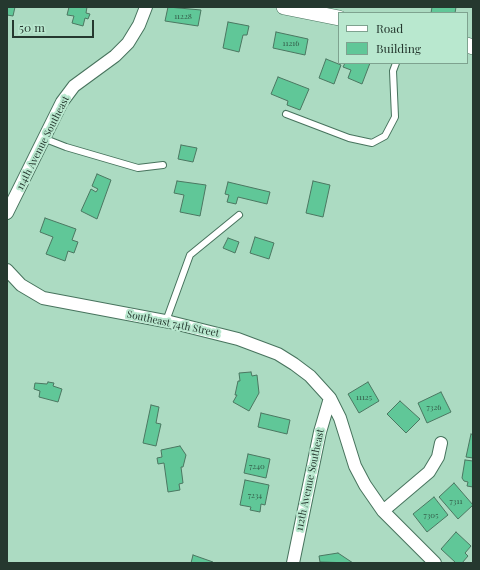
<!DOCTYPE html>
<style>
body{margin:0}
#map{position:relative;width:480px;height:570px;overflow:hidden;background:#acdbc2;font-family:"Playfair Display",serif}
canvas{display:block}
.frame{position:absolute;inset:0;border:8px solid #25382f;pointer-events:none}
.legend{position:absolute;left:338px;top:12px;width:130px;height:52px;box-sizing:border-box;background:#b9e8cf;border:1px solid #7ea28f;margin:0;padding:5px 7px;list-style:none;font-size:12px;color:#25382f}
.legend li{display:flex;align-items:center;gap:8px;height:20px}
.legend b{width:20px;border:1px solid #7ea28f}
.scale{position:absolute;left:12px;top:20px;width:82px;height:18px;box-sizing:border-box;border:2px solid #25382f;border-top:0;padding-left:5px;font-size:12px;line-height:14px;white-space:nowrap;color:#25382f;-webkit-text-stroke:3px #b9e8cf;paint-order:stroke}
</style>
<div id="map">
<canvas width="480" height="570"></canvas>
<div class="frame"></div>
<ul class="legend">
<li><b style="height:5px;background:#fff"></b>Road</li>
<li><b style="height:11px;background:#60c798"></b>Building</li>
</ul>
<div class="scale">50 m</div>
</div>
<script>
const ctx = document.querySelector('canvas').getContext('2d');
ctx.lineJoin = 'round';
function fillPath(path, color) { ctx.fillStyle = color; ctx.fill(path, 'evenodd'); }
const toPath = rows => new Path2D(rows.map(r => 'M' + r).join(''));
function strokePath(path, color, width, dash) { ctx.strokeStyle = color; ctx.lineWidth = width; ctx.lineCap = dash ? 'butt' : 'round'; ctx.setLineDash(dash || []); ctx.stroke(path); }
function drawText(font, color, halo, rows, align = 'center') {
  ctx.font = font + ' "Playfair Display",serif'; ctx.lineWidth = 4; ctx.setLineDash([]); ctx.textBaseline = 'middle'; ctx.strokeStyle = halo; ctx.fillStyle = color; for (const [text, x, y, turn = 0] of rows) {
    ctx.save(); ctx.translate(x, y); ctx.rotate((+turn || 0) * Math.PI / 180); ctx.textAlign = isNaN(turn) ? turn : align; if (halo) ctx.strokeText(text, 0, 0); ctx.fillText(text, 0, 0); ctx.restore();
  }
}
const building = toPath([
 [7,7,15,7,13,16,7,15,7,7],
 [69,7,87,7,86,13,90,14,88,19,85,18,83,26,72,23,74,16,67,15,69,7],
 [168,7,201,10,198,26,165,21,168,7],
 [430,7,456,7,455,13,431,13,432,7,430,7],
 [228,22,249,26,247,35,243,35,239,52,223,48,228,22],
 [276,32,308,39,305,55,273,48,276,32],
 [326,59,341,65,334,84,319,78,326,59],
 [345,63,370,63,362,84,348,78,351,70,343,67,345,63],
 [278,77,309,89,300,110,287,105,288,101,271,94,278,77],
 [181,145,197,148,193,162,178,159,181,145],
 [97,174,111,180,97,219,81,211,91,189,96,192,98,189,92,186,97,174],
 [177,181,206,185,200,216,180,212,184,195,174,193,177,181],
 [313,181,330,185,323,217,306,213,313,181],
 [228,182,270,192,267,204,238,197,236,204,227,202,229,195,225,194,228,182],
 [45,218,76,229,72,240,78,242,74,253,68,251,65,261,46,254,53,237,40,232,45,218],
 [255,237,274,243,269,259,250,253,255,237],
 [228,238,239,242,235,253,223,248,228,238],
 [251,372,252,376,257,375,259,393,249,411,233,402,237,395,235,395,238,381,240,381,239,373,251,372],
 [48,382,54,383,53,386,62,389,58,402,39,397,40,391,34,389,35,383,47,384,48,382],
 [368,382,379,401,359,413,348,394,368,382],
 [441,392,451,412,427,423,418,403,441,392],
 [400,401,420,419,406,433,387,414,400,401],
 [151,405,159,407,156,423,161,424,156,446,143,443,151,405],
 [261,413,290,420,287,434,258,427,261,413],
 [471,434,473,435,473,458,466,457,471,434],
 [180,446,186,455,183,467,181,467,183,483,179,484,180,490,168,492,164,463,158,464,157,458,162,457,161,450,180,446],
 [248,454,270,459,266,478,244,473,248,454],
 [465,460,473,461,473,487,467,486,468,482,464,481,462,478,465,460],
 [245,480,269,485,265,505,261,504,260,512,250,510,251,507,240,505,245,480],
 [454,483,473,505,458,519,439,497,454,483],
 [434,497,448,515,427,532,413,514,434,497],
 [456,532,471,546,465,553,468,556,462,563,456,563,441,549,456,532],
 [338,553,353,563,320,562,319,556,338,553],
 [193,555,213,562,212,563,191,563,193,555]
]);
fillPath(building, '#60c798');
strokePath(building, '#4b7761', 1);
const service = toPath([
 [286,114,349,138,372,143,385,136,395,117,393,71,396,63],
 [43,138,66,147,138,168,163,165],
 [166,321,190,255,239,215]
]);
const minor = toPath([
 [7,213,62,102,74,86,115,56,128,43,139,25,146,7],
 [7,270,21,285,43,298,170,322,238,339,278,354,294,364,310,376,330,398,340,418,355,466,365,485,383,511,435,563],
 [383,511,429,472,438,457,441,443],
 [293,563,320,432,330,398]
]);
const tertiary = toPath([
 [284,7,339,18],
 [467,45,473,47]
]);
strokePath(service, '#47735d', 8);
strokePath(minor, '#47735d', 14);
strokePath(tertiary, '#47735d', 16);
strokePath(service, '#fff', 6);
strokePath(minor, '#fff', 12);
strokePath(tertiary, '#fff', 15);
drawText('8px', '#345c49', null, [
 ["11228",183,16],
 ["11216",291,43],
 ["11125",364,397],
 ["7326",434,407],
 ["7240",257,466],
 ["7234",255,495],
 ["7311",456,501],
 ["7305",431,515]
]);
drawText('10px', '#25382f', '#b9e8cf', [
 ["114th Avenue Southeast",43,143,-63],
 ["Southeast 74th Street",173,324,12],
 ["112th Avenue Southeast",310,480,-78]
]);
</script>
